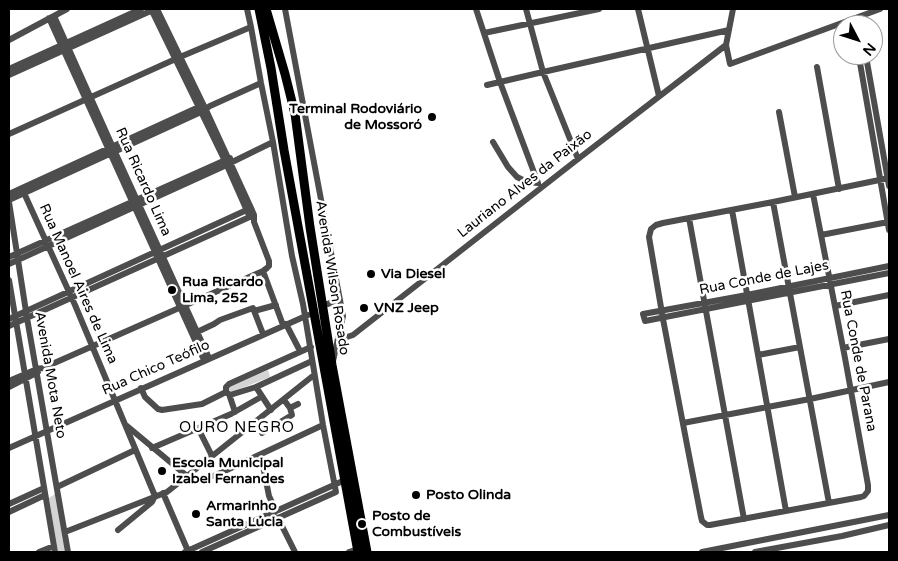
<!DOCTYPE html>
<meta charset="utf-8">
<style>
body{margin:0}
#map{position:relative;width:898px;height:561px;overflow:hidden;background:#fff;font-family:"Varela Round",sans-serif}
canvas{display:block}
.frame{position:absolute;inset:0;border:10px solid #000;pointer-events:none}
.north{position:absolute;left:833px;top:15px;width:50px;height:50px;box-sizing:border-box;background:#fff;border:1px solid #999;border-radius:50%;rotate:130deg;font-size:14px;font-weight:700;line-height:20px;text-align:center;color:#000}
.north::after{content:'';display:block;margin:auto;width:18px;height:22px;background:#000;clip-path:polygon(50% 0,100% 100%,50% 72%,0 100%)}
</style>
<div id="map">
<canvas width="898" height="561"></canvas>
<div class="frame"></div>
<div class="north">N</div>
</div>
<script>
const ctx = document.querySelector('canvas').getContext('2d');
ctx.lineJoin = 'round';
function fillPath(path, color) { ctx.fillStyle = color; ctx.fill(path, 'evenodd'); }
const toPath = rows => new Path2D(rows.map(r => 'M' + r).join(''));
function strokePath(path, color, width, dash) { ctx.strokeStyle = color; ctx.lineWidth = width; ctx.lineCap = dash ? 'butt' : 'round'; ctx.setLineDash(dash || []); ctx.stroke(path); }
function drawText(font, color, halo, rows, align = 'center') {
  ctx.font = font + ' "Varela Round",sans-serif'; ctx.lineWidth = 5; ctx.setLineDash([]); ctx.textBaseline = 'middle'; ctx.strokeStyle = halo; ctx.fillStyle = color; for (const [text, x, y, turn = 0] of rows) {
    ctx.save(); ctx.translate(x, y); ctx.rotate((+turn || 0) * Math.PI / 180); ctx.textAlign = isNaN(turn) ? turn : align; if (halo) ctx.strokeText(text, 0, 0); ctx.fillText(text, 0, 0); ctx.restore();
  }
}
fillPath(toPath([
 [268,370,270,377,232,392,229,390,229,387],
 [55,494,65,552,58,552,49,498]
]), '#d4d4d4');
strokePath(toPath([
 [151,9,225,161,248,213],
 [285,9,343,316,333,361],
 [476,9,500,82,538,183,527,182,517,177,508,167,493,142],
 [526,9,543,72,578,159],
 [638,9,659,96],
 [733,9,726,45,730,64,880,9],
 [54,16,115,152,209,358],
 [49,18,204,360],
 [484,33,599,9],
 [9,40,67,9],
 [817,67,839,189],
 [9,69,141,9],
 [9,75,155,9],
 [487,85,543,72,729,30],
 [779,112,795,197],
 [9,134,180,57,251,27],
 [889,186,867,62,866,60,862,59,860,63,889,230],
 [24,193,75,305,155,496],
 [9,194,201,106],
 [813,194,845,358,868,485,868,491,864,496,861,497,710,525,707,525,702,521,701,517,688,450,663,319,649,237,651,229,656,225,663,223,773,202,889,178],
 [9,200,201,112,210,106,261,83],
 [9,202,27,318,68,552],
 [773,202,829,503],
 [732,210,786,511],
 [689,218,744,519],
 [821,235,888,222],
 [9,257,230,158],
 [9,264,220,168,273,142],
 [889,266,747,295,643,314,645,321,889,273],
 [263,271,283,325],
 [9,280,55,552],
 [321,301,324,304,328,304,336,300,339,296],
 [835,306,889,295],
 [254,311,276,305],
 [9,319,251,208],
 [286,324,300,351],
 [9,326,254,215],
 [195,333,214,324,220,320,253,308,263,334],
 [338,340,353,335,578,159,726,45],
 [311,347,229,384,226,387,226,392,230,395,256,387,312,361],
 [843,348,889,339],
 [758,355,800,347],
 [9,381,37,369,43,368,263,271,267,268,269,266,269,261,254,222,254,215,251,208,206,110,157,9],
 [9,387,38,372],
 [256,387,271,410],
 [141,388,145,397,158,409,162,410,202,404,226,392],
 [229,394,235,412],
 [290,408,298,404],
 [683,423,810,399,889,382],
 [127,426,187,476],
 [198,428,212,456],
 [262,433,292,415,290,408,284,400],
 [9,448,308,315],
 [152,448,231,414,261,397],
 [260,455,263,466,269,496,275,509,272,512],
 [214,476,323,425],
 [57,487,135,450],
 [163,493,188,551],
 [9,504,44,488],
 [9,512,45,495],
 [275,517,278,518,295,552],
 [118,530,152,502,155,496],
 [65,532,167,492,314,375],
 [39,552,54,546],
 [185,552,345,480],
 [202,552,336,492,323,425,303,304,292,256,273,142,261,83,251,27,247,9],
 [349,552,358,549],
 [702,552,889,515],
 [755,552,842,536,889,525]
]), '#4d4d4d', 6);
strokePath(toPath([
 [259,9,271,68,284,150,358,552],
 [266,9,285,74,295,114,310,227,332,365,367,552]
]), '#000', 9);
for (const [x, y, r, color] of [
 [432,117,5,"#000"],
 [371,274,5,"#000"],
 [172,290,5,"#000"],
 [364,308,5,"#000"],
 [162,471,5,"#000"],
 [416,495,5,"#000"],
 [196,514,5,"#000"],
 [362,524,5,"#000"]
]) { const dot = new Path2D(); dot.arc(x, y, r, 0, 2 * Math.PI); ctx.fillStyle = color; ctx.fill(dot); strokePath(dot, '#fff', 2); }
drawText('bold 14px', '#000', '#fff', [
 ["Terminal Rodoviário",422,109,"right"],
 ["de Mossoró",422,125,"right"],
 ["Via Diesel",381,274],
 ["Rua Ricardo",182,282],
 ["Lima, 252",182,298],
 ["VNZ Jeep",374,308],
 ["Escola Municipal",172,463],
 ["Izabel Fernandes",172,479],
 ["Posto Olinda",426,495],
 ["Armarinho",206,506],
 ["Santa Lúcia",206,522],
 ["Posto de",372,516],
 ["Combustíveis",372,532]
], 'left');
drawText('14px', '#000', '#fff', [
 ["Rua Ricardo Lima",143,182,66],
 ["Lauriano Alves da Paixão",525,184,-38],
 ["Avenida Wilson Rosado",332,278,81],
 ["Rua Conde de Lajes",764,278,-11],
 ["Rua Manoel Aires de Lima",78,284,66],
 ["Rua Conde de Parana",858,361,79],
 ["Rua Chico Teófilo",156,368,-24],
 ["Avenida Mota Neto",50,375,80]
]);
ctx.letterSpacing = '1px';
drawText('15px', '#000', '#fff', [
 ["OURO NEGRO",237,428]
]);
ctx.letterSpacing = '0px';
</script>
